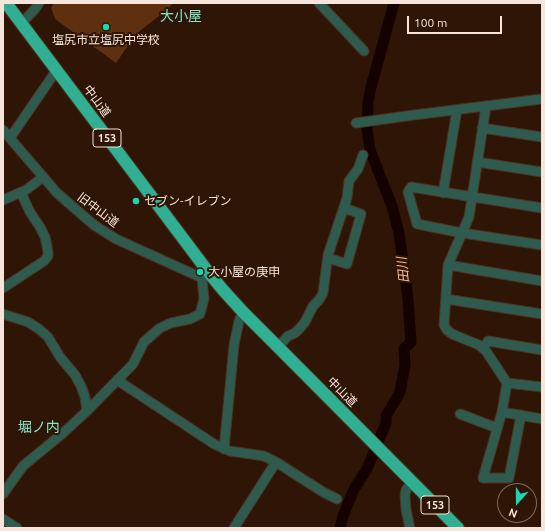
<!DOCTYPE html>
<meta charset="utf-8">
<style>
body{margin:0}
#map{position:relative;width:545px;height:531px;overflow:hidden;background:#2e1505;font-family:Ubuntu,sans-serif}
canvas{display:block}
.frame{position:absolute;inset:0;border:4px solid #f7e5db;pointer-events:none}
.north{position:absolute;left:497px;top:483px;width:40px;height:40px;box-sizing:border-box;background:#2e1505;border:1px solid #7e685b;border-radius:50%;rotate:201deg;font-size:11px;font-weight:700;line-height:16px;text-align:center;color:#f7e5db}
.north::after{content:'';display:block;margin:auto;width:14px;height:18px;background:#1cd5b1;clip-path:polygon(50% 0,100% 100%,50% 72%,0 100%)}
.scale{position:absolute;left:407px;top:16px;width:95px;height:18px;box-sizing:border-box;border:2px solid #f7e5db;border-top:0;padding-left:5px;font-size:12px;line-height:14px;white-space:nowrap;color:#f7e5db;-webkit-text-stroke:3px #2e1505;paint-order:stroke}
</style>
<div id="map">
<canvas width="545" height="531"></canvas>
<div class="frame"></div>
<div class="north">N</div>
<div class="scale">100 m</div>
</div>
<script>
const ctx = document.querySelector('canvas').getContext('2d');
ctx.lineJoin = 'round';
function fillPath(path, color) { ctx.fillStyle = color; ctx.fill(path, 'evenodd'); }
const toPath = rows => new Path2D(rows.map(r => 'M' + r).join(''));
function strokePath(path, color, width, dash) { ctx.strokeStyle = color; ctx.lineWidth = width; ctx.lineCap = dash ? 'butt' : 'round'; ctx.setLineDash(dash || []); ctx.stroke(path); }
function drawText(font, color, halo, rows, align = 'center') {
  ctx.font = font + ' Ubuntu,"Noto Sans JP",sans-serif'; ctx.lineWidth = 4; ctx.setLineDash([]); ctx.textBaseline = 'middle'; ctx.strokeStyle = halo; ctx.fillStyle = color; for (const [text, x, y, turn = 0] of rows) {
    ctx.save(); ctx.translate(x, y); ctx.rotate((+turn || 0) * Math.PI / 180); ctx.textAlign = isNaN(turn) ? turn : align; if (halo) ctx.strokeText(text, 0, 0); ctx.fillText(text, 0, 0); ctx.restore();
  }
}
fillPath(toPath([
 [54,3,173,3,169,8,136,34,116,63,55,19,51,8]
]), '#5f300f');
strokePath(toPath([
 [340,528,343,516,354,489,367,469,386,423,386,416,400,392,405,365,404,349,411,342,408,299,399,233,392,206,370,150,367,128,368,103,371,87,394,3]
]), '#150200', 11);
const minor = toPath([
 [319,3,364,51],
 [21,24,35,9,39,3],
 [486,106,469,217,448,265,444,325,447,330,452,334,479,345,486,351,507,383,502,412,483,478,509,478,521,415],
 [356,123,414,115,542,99],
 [482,128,542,137],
 [3,130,57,193,94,225,116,239,202,278],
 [10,138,56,71],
 [477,162,542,172],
 [443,193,457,110],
 [3,200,26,190,43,177],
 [542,208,411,187,408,192,417,224,462,233,542,245],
 [328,258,347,264,361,214,344,208],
 [448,265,542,281],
 [3,288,44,261,48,256,48,252,47,246,45,237,40,227,30,212,23,197,22,192],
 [446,299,542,314],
 [3,314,28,322,39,329,48,337,60,357,75,375,81,386,85,397,87,411],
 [278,347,288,336,295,333,300,328,305,322,313,306,319,300,323,293,328,255,347,198,349,181,358,169,363,155],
 [483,348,488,341,542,350],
 [117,380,214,444,230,451,264,456,276,462,323,492,337,499],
 [507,383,542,387],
 [502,412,542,419],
 [460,414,497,428],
 [224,449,234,345,239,321,243,312],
 [3,494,23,466,63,433,87,411,133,364,144,342,160,328,171,323,190,319,200,314,204,299,202,278],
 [3,519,17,528],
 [234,528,276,462],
 [410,528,406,510,405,495,406,490,412,482]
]);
const highway = toPath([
 [6,3,209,273,223,290,243,312,278,347,458,528]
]);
strokePath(minor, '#4a3223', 11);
strokePath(highway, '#4a3223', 14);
strokePath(minor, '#2f5a4e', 9);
strokePath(highway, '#30af93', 12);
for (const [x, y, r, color] of [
 [106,27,4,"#1cd5b1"],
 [136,201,4,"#1cd5b1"],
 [200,272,4,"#1cd5b1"]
]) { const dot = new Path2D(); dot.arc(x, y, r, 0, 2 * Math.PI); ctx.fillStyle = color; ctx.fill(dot); strokePath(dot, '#2e1505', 1.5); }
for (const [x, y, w] of [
 [107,138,28],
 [435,505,28]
]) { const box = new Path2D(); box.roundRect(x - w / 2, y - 9, w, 18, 3); ctx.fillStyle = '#2e1505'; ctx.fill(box); strokePath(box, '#f7e5db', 1); }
drawText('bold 11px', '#f7e5db', null, [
 ["153",107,138],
 ["153",435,505]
]);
drawText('12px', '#f7e5db', '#2e1505', [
 ["塩尻市立塩尻中学校",106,40,"center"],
 ["セブン-イレブン",144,201],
 ["大小屋の庚申",208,272]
], 'left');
drawText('12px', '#f7e5db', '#2e1505', [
 ["中山道",97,101,53],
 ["旧中山道",98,210,37],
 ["中山道",342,392,45]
]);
drawText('italic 13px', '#f8ba95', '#2e1505', [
 ["田川",403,270,-96]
]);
drawText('14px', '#83e4ca', '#2e1505', [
 ["大小屋",181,16],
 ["堀ノ内",39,427]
]);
</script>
